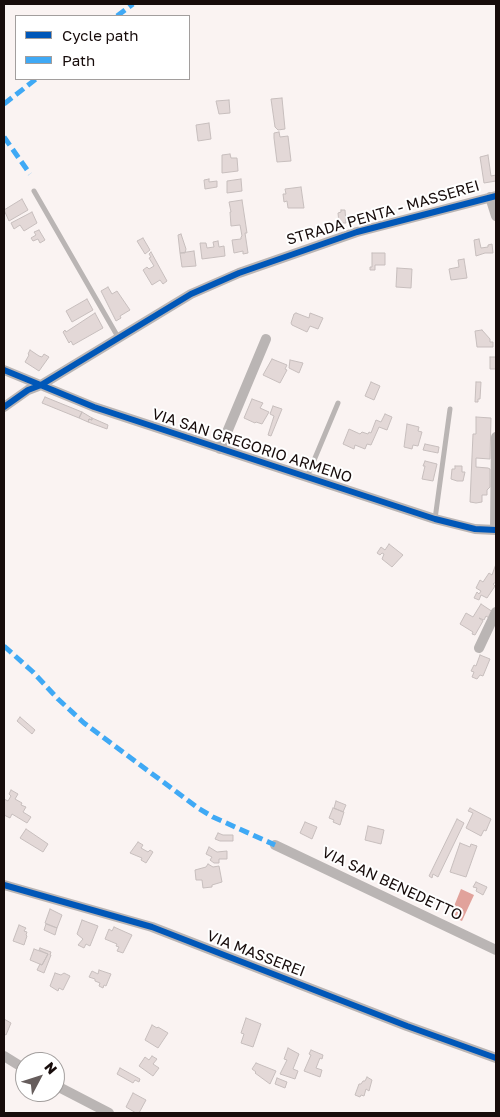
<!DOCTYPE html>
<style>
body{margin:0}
#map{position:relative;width:500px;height:1117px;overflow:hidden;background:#faf3f2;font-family:"Golos Text",sans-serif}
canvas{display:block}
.frame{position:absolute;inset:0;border:5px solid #170c0b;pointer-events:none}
.legend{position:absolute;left:15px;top:15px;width:175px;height:65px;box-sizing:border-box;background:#fff;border:1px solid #a29e9d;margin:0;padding:6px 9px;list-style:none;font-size:15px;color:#170c0b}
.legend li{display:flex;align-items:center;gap:10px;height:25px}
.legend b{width:25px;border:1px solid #a29e9d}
.north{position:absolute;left:15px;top:1052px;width:50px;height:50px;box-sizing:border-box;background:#fff;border:1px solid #a29e9d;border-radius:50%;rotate:50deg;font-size:14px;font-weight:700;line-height:20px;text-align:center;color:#170c0b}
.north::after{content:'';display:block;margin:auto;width:18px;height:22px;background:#665d5c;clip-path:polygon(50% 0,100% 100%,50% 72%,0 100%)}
</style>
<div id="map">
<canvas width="500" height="1117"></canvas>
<div class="frame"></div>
<ul class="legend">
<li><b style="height:6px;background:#0057b8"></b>Cycle path</li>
<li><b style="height:6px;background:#3fa9f5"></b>Path</li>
</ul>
<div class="north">N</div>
</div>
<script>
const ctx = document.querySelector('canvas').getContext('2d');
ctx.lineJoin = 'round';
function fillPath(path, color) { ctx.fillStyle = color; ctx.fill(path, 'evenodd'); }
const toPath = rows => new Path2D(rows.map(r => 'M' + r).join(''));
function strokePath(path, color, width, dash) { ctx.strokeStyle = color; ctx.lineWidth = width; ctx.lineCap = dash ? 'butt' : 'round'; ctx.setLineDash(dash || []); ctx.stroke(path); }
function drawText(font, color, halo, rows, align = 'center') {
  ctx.font = font + ' "Golos Text",sans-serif'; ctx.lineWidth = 4; ctx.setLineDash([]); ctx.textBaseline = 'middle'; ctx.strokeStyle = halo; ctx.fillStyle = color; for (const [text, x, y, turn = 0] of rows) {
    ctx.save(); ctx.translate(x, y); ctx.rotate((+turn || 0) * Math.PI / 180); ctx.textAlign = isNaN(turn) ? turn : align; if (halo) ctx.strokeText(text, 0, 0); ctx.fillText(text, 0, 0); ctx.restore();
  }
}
fillPath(toPath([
 [461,889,474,895,462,921,450,916]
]), '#e1a29b');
const building = toPath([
 [282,98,285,129,278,130,275,127,271,99,282,98],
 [229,100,230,113,219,114,216,101,229,100],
 [209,123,211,139,198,141,196,125,209,123],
 [279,132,280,137,288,136,291,161,277,162,274,138,274,133,279,132],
 [230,154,231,158,237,158,238,171,222,173,222,155,230,154],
 [488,155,491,176,496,175,496,181,484,183,480,157,488,155],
 [209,179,209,182,217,181,217,187,205,189,204,180,209,179],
 [241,179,242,191,227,193,227,181,241,179],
 [301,187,304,208,288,208,287,201,284,202,283,194,286,194,285,189,301,187],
 [22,199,28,210,9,221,4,210,22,199],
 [242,200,247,233,245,233,248,253,243,254,243,251,234,253,232,240,241,239,241,237,242,236,240,225,231,226,230,212,231,212,229,202,242,200],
 [341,210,345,210,346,223,339,223,338,213,341,212,341,210],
 [32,212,37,223,24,231,20,225,14,229,11,223,32,212],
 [39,230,45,240,40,243,38,239,33,241,31,238,36,235,34,232,39,230],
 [181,234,186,249,185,253,180,253,178,235,181,234],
 [143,238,150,250,145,254,137,241,143,238],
 [479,239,481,248,488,247,488,245,492,244,493,253,485,253,476,256,474,240,479,239],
 [218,241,219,247,224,246,225,256,202,259,200,243,206,243,207,248,214,247,213,242,218,241],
 [194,251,196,266,182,267,180,253,194,251],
 [151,252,167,281,163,284,160,280,152,285,143,270,147,267,149,269,154,266,149,258,151,257,149,254,151,252],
 [372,253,385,253,385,265,375,265,375,270,370,270,370,267,372,267,372,253],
 [464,259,467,278,451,280,449,269,459,267,458,260,464,259],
 [397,268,412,269,411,288,396,287,397,268],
 [108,287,112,294,117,291,130,310,120,316,121,318,116,321,101,291,108,287],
 [87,299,93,310,72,322,66,311,87,299],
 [95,313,103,328,73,345,71,341,69,343,63,332,65,330,66,332,95,313],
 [296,313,309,318,310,313,323,318,318,329,310,326,307,332,292,325,291,323,294,314,296,313],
 [482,330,490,339,490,342,493,342,493,347,477,347,475,331,482,330],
 [30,350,39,356,42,357,44,354,49,357,39,371,25,362,29,355,28,354,30,350],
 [490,357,496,357,496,369,490,369,490,357],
 [272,359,287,365,285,369,287,370,280,383,263,375,272,359],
 [290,360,303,363,299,373,289,368,290,360],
 [371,382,380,386,374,400,365,396,371,382],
 [476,382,481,382,480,399,478,399,478,402,475,402,476,382],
 [45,397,82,412,79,418,42,403,45,397],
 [252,399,263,403,260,408,269,412,262,424,256,422,255,423,244,418,252,399],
 [273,406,282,409,271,436,268,435,274,416,270,414,273,406],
 [82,412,92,418,92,420,89,419,88,422,79,418,82,412],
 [385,414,392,417,387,430,379,427,371,445,367,444,365,449,355,445,354,449,343,444,349,429,360,434,362,432,368,434,369,432,371,433,376,420,381,422,385,414],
 [476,417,491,418,490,459,476,458,476,467,488,468,490,469,490,487,487,490,487,495,482,495,482,502,476,503,470,502,473,434,476,434,476,417],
 [92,418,108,425,107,429,88,422,89,419,92,420,92,418],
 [407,424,419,427,418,431,422,432,418,446,413,445,412,449,404,447,407,424],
 [425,444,439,447,438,453,423,450,425,444],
 [425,461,437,464,433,481,422,479,425,466,423,466,425,461],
 [455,466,462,466,462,472,465,472,463,481,457,481,451,479,452,469,455,469,455,466],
 [389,544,403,555,392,567,382,559,384,554,382,553,380,555,377,553,381,547,385,550,389,544],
 [496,564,496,582,493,584,495,586,487,598,481,595,479,600,474,598,477,592,479,594,481,591,476,588,480,580,483,582,489,573,492,575,496,564],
 [481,604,493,612,489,618,486,616,484,620,479,618,483,621,475,635,472,634,473,632,460,624,466,613,473,617,481,604],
 [480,655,490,659,483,676,480,675,477,679,472,677,474,672,471,671,474,665,476,666,480,655],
 [20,717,35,730,32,734,17,721,20,717],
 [11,790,18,794,15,799,22,803,21,805,26,807,23,812,31,817,27,823,12,814,10,818,4,815,4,799,8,801,11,796,9,794,11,790],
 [336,801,346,805,343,812,334,808,336,801],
 [333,808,344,812,340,825,333,822,334,820,329,818,333,808],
 [470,808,491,819,486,831,484,830,481,836,466,828,473,813,468,811,470,808],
 [457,819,464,823,438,877,433,874,432,878,429,876,457,819],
 [305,822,317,827,312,839,300,833,305,822],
 [368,826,384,830,381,844,365,840,368,826],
 [26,829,48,844,43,852,20,838,26,829],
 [218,833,223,835,233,835,233,841,220,841,215,839,218,833],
 [138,842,143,845,141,848,148,852,150,850,153,852,146,863,141,860,142,858,130,853,138,842],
 [460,843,470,847,471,844,477,846,466,877,450,872,460,843],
 [209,847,217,852,227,851,227,859,219,859,219,863,214,863,210,860,212,857,206,854,209,847],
 [208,864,213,867,219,866,222,882,212,885,212,887,203,888,202,880,196,880,195,870,206,867,208,864],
 [476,882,487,887,483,895,476,891,477,888,473,887,476,882],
 [50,909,62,915,57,928,45,923,50,909],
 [82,920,98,926,90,946,86,944,84,948,78,945,83,939,77,934,82,920],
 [46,924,57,928,55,935,44,930,46,924],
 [19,925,26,928,24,931,27,932,26,935,27,936,24,945,13,941,19,925],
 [114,927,132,935,123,953,117,951,119,947,116,946,117,944,105,939,109,929,112,931,114,927],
 [40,948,51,952,50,955,51,955,44,973,37,970,40,964,42,965,48,954,39,950,40,948],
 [34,949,48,954,42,965,30,960,34,949],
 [99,970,111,974,106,986,104,985,103,988,99,986,100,983,95,981,95,979,89,977,92,971,98,974,99,970],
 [55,973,61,975,64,973,70,976,63,990,59,988,58,991,50,986,55,973],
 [246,1018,261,1024,253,1047,241,1043,244,1034,241,1033,246,1018],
 [4,1019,11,1023,6,1035,4,1034,4,1019],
 [152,1025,157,1028,158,1027,168,1033,158,1048,145,1040,152,1025],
 [288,1048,299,1054,293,1069,298,1071,295,1079,280,1074,287,1060,284,1059,288,1048],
 [311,1050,323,1055,322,1059,320,1058,316,1068,322,1070,320,1077,304,1071,311,1055,309,1054,311,1050],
 [152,1056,157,1059,153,1064,159,1068,153,1076,139,1066,145,1057,149,1060,152,1056],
 [256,1063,276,1071,270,1084,255,1073,256,1072,252,1069,256,1063],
 [120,1068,140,1079,139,1082,135,1080,133,1083,117,1074,120,1068],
 [367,1077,372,1080,369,1091,366,1089,364,1096,361,1095,360,1097,355,1095,359,1084,361,1084,363,1081,365,1081,367,1077],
 [277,1078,287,1082,285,1088,275,1084,277,1078],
 [133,1093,146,1100,139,1113,136,1113,126,1107,133,1093]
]);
fillPath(building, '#e3d8d7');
strokePath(building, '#c7bebd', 1);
strokePath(toPath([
 [34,191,118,337],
 [307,477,338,403],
 [435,519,450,409]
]), '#bab5b4', 5);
strokePath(toPath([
 [490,197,496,216],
 [4,370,94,407,307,477,435,519,475,529,496,530],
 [4,407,28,390,41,385,191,294,239,273,357,232,496,196],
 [220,449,266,339],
 [495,530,496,437],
 [479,648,496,612],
 [275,845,496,950],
 [4,885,152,927,407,1026,496,1058],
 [4,1056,25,1069],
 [55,1085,109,1113]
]), '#bab5b4', 10);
strokePath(toPath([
 [117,16,133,4],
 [4,104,36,79],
 [4,137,30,174],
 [4,646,33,672,58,699,84,723,198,808,213,817,275,845]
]), '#3fa9f5', 5, [10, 5]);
strokePath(toPath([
 [4,370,94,407,307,477,435,519,475,529,496,530],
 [4,407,28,390,41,385,191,294,239,273,357,232,496,196],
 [4,885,152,927,407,1026,496,1058]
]), '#0057b8', 6);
drawText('15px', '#170c0b', '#fff', [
 ["STRADA PENTA - MASSEREI",383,213,-16],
 ["VIA SAN GREGORIO ARMENO",252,446,18],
 ["VIA SAN BENEDETTO",392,884,25],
 ["VIA MASSEREI",256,954,21]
]);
</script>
